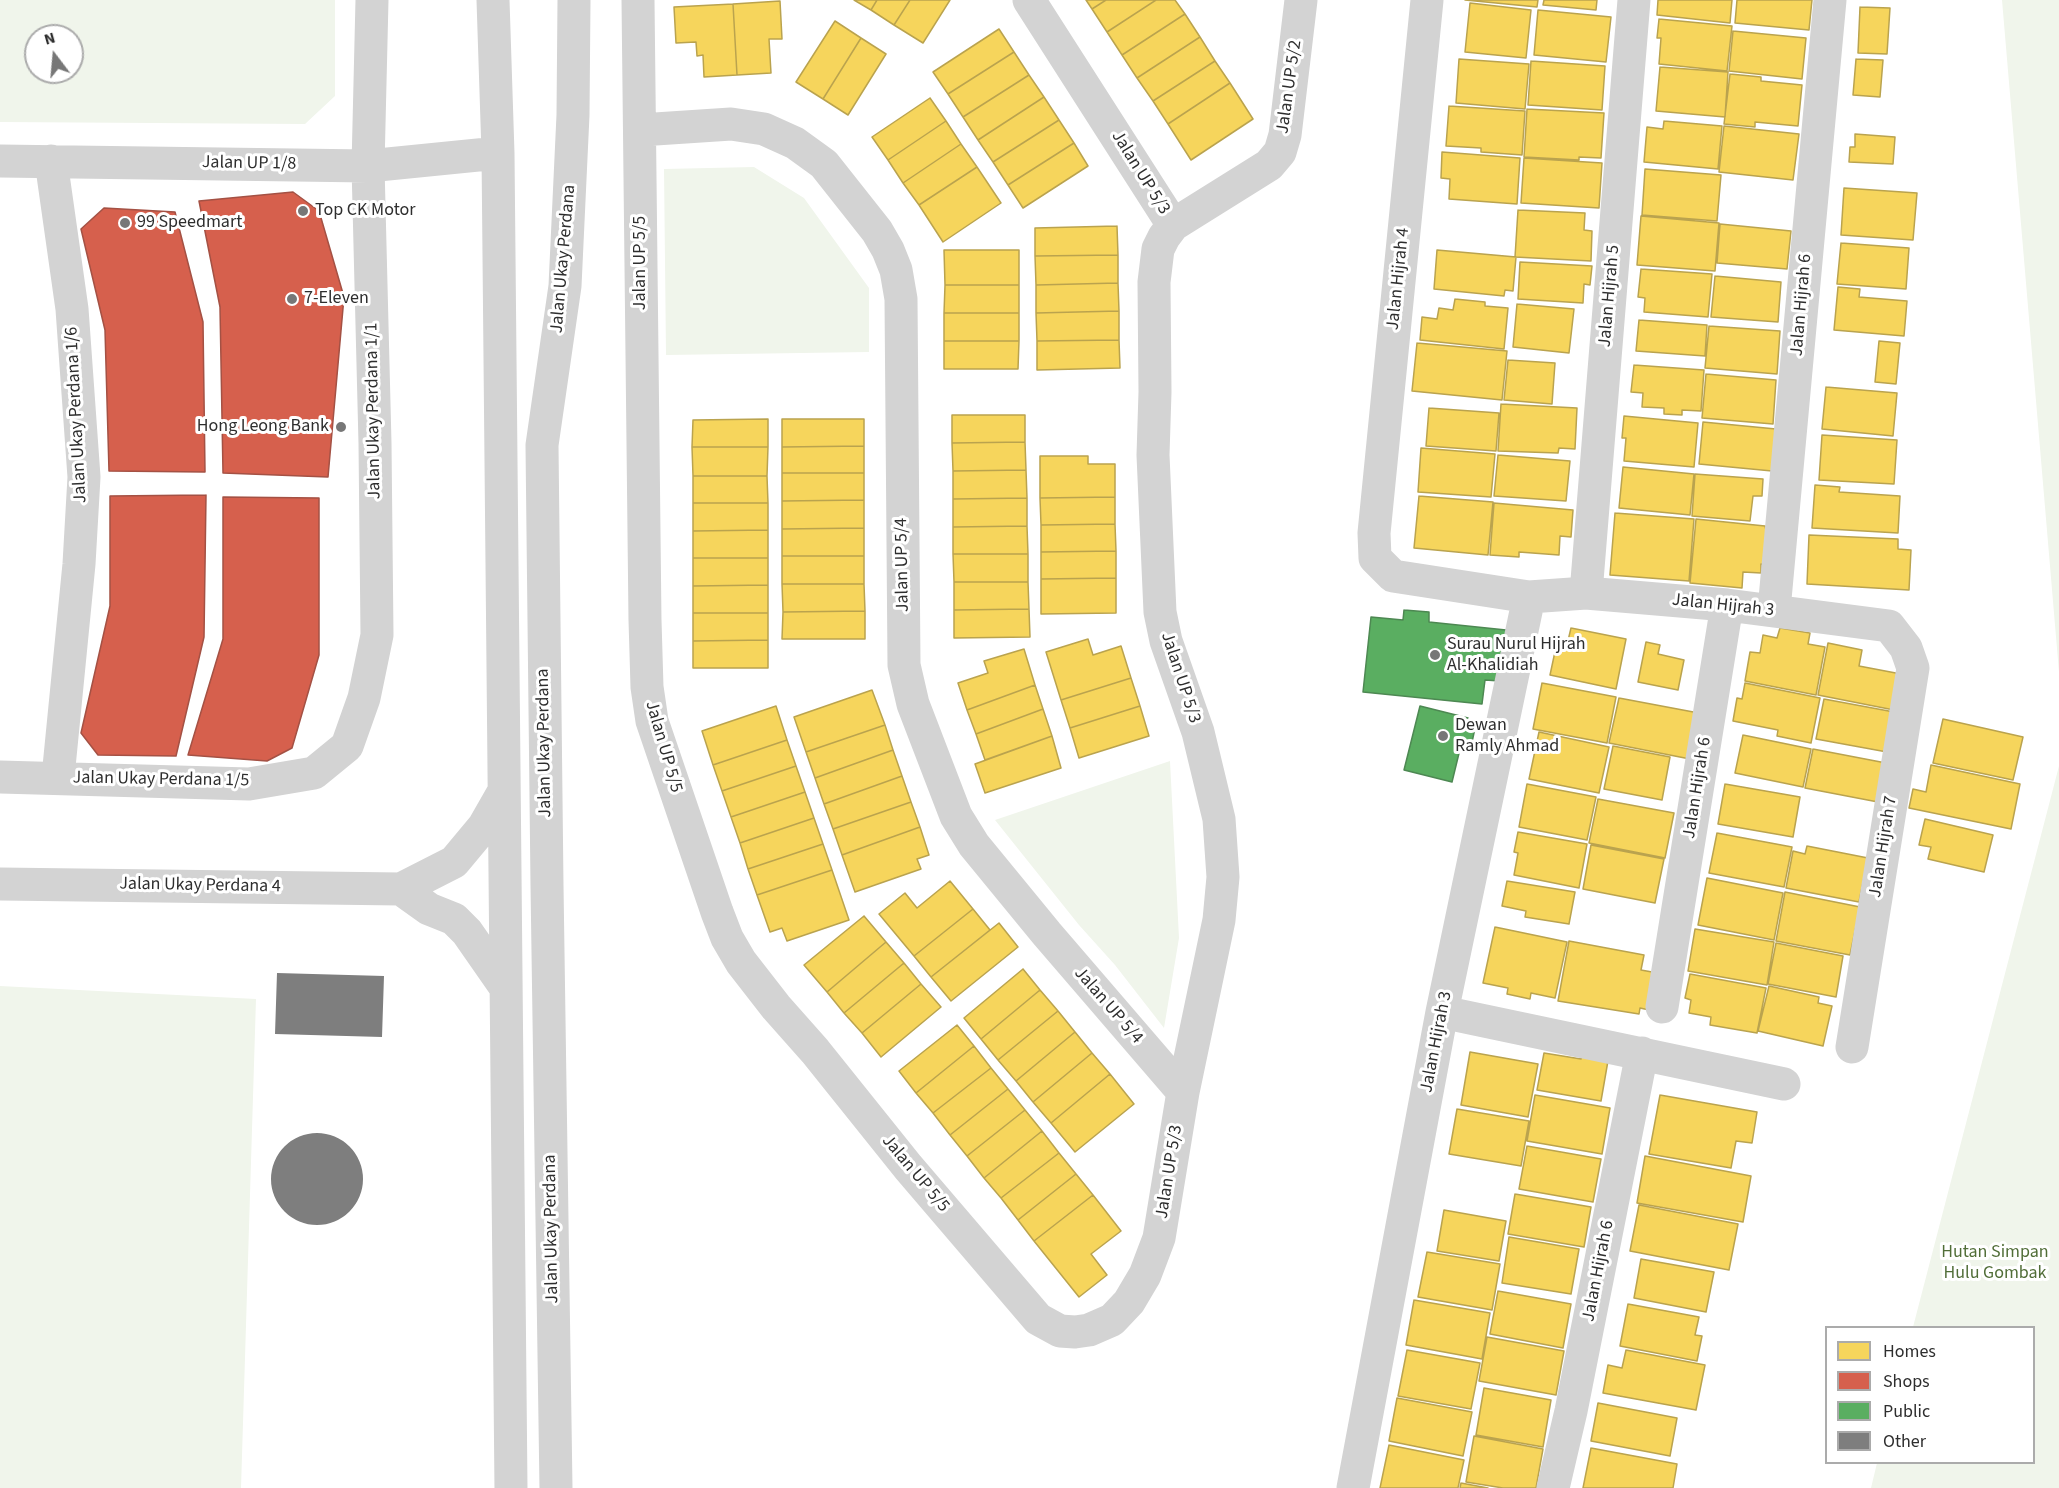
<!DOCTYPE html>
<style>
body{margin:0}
#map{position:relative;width:2059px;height:1488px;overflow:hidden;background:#fff;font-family:"Source Sans 3",sans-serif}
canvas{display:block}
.legend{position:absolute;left:1825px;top:1326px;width:210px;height:138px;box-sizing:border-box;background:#fff;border:2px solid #ababab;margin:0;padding:8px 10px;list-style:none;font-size:18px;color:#2e2e2e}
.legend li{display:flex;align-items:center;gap:12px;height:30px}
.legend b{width:30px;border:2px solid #ababab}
.north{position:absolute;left:24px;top:24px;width:60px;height:60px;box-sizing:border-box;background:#fff;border:2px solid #ababab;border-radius:50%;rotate:344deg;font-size:16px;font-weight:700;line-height:24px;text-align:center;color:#2e2e2e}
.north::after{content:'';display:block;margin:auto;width:21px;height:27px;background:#777;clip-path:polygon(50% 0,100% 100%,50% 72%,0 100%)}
</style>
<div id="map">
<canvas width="2059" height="1488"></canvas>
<ul class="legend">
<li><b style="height:16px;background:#f6d55c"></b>Homes</li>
<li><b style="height:16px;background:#d6604d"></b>Shops</li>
<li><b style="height:16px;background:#5aae61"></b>Public</li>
<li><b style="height:16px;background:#7e7e7e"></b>Other</li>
</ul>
<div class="north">N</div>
</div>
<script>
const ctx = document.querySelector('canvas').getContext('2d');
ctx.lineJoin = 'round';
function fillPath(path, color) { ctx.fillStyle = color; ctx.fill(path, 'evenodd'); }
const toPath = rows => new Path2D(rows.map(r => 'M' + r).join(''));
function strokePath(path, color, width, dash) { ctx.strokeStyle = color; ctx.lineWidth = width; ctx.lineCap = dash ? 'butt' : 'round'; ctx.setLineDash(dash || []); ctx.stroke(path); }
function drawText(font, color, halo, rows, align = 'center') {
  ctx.font = font + ' "Source Sans 3",sans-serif'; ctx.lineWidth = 6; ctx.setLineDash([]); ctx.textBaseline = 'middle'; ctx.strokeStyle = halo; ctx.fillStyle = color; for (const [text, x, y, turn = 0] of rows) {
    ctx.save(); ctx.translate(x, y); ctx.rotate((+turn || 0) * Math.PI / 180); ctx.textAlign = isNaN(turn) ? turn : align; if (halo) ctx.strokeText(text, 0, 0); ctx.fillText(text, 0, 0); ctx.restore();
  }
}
fillPath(toPath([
 [0,0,335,0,335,96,305,124,0,122],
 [36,36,72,36,72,72,36,72],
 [2002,0,2059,0,2059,672],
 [754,167,804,198,869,288,869,352,666,355,664,169],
 [1170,761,1179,938,1164,1028,1115,965,1079,925,995,820],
 [2059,766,2059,1488,1871,1488,1877,1463,2034,1462,2034,1328,1913,1327],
 [0,986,256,999,241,1488,0,1488]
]), '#f0f5eb');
const homes = toPath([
 [854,0,877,0,871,10,854,0],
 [877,0,910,0,894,25,871,10,877,0],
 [910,0,950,0,923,43,894,25,910,0],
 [1086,0,1106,0,1092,9,1086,0],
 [1106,0,1156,0,1107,32,1092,9,1106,0],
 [1156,0,1175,0,1185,14,1122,55,1107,32,1156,0],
 [1465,0,1538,0,1537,7,1465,0],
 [1544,0,1597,0,1596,10,1543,5,1544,0],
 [1658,0,1732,0,1730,23,1657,15,1658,0],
 [1737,0,1812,0,1809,30,1735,23,1737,0],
 [780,1,782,39,769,39,771,73,737,75,733,4,780,1],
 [1470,3,1531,10,1526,58,1465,52,1470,3],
 [733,4,737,75,704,77,703,55,697,56,696,42,676,43,674,7,733,4],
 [1860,7,1890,8,1887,54,1858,53,1860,7],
 [1538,10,1611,17,1606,62,1534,55,1538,10],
 [1185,14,1200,37,1137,78,1122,55,1185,14],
 [1659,19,1732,26,1727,71,1659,64,1661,38,1657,38,1659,19],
 [835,21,861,38,823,99,796,82,835,21],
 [999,29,1014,52,948,94,933,72,999,29],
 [1733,31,1806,38,1802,79,1729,71,1733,31],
 [1200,37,1215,61,1153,101,1137,78,1200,37],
 [861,38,886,54,848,115,823,99,861,38],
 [1014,52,1029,75,963,117,948,94,1014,52],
 [1459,59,1529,64,1525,109,1456,103,1459,59],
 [1856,59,1883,60,1880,97,1853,95,1856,59],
 [1215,61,1230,83,1168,124,1153,101,1215,61],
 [1531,61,1605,66,1602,110,1528,105,1531,61],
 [1660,67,1728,72,1725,117,1656,111,1660,67],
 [1730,74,1761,77,1761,81,1802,85,1798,126,1755,122,1755,127,1724,124,1730,74],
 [1029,75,1044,97,978,140,963,117,1029,75],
 [1230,83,1253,119,1191,160,1168,124,1230,83],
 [1044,97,1059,120,993,162,978,140,1044,97],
 [930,98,946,121,888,160,872,137,930,98],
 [1449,106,1525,111,1522,155,1481,152,1481,148,1446,146,1449,106],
 [1527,109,1604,113,1601,158,1579,157,1579,160,1524,157,1527,109],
 [1059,120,1074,143,1008,185,993,162,1059,120],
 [946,121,961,144,903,183,888,160,946,121],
 [1664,121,1722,126,1718,169,1644,162,1647,127,1663,129,1664,121],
 [1724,126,1799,134,1793,180,1719,172,1724,126],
 [1855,134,1895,137,1893,164,1849,162,1850,147,1855,147,1855,134],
 [1074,143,1088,166,1023,208,1008,185,1074,143],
 [961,144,977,167,919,205,903,183,961,144],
 [1442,152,1520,158,1517,204,1449,199,1450,179,1441,178,1442,152],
 [1524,158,1602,163,1599,208,1521,203,1524,158],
 [977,167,1001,203,943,242,919,205,977,167],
 [1645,169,1721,175,1717,221,1642,215,1645,169],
 [1844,188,1917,193,1913,240,1841,235,1844,188],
 [1518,210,1585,213,1584,230,1592,231,1591,261,1515,257,1518,210],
 [1641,216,1719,223,1715,271,1637,265,1641,216],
 [1720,224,1791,231,1787,269,1717,263,1720,224],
 [1117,226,1118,255,1035,256,1035,228,1117,226],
 [1841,243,1909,248,1906,289,1837,284,1841,243],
 [944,250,1019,250,1019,285,945,285,944,250],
 [1437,250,1516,257,1513,291,1505,290,1504,296,1434,289,1437,250],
 [1118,255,1118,283,1036,285,1035,256,1118,255],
 [1520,262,1592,266,1590,285,1584,284,1583,303,1518,299,1520,262],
 [1641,269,1712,274,1708,317,1644,312,1645,298,1638,297,1641,269],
 [1715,276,1781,282,1778,322,1711,317,1715,276],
 [1118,283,1119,311,1036,313,1036,285,1118,283],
 [945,285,1019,285,1019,313,944,313,945,285],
 [1838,287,1860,289,1859,297,1907,301,1904,336,1834,330,1838,287],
 [1455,299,1485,302,1485,306,1508,308,1504,349,1420,340,1422,317,1437,319,1439,308,1453,310,1455,299],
 [1517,304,1574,309,1569,353,1513,347,1517,304],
 [1119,311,1119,340,1037,341,1036,313,1119,311],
 [944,313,1019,313,1019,341,944,341,944,313],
 [1639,320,1707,325,1705,356,1636,351,1639,320],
 [1709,326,1780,331,1777,374,1705,368,1709,326],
 [1119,340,1120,368,1037,370,1037,341,1119,340],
 [944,341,1019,341,1018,369,944,369,944,341],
 [1879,341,1900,343,1896,384,1875,382,1879,341],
 [1417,343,1507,351,1502,400,1412,391,1417,343],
 [1508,360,1555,363,1552,404,1504,400,1508,360],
 [1634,365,1704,370,1701,411,1682,410,1682,415,1664,414,1664,408,1642,407,1643,393,1631,392,1634,365],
 [1706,374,1776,380,1773,424,1702,418,1706,374],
 [1826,387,1897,393,1893,436,1822,429,1826,387],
 [1501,404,1577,408,1575,449,1559,448,1558,453,1498,451,1501,404],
 [1429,408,1499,413,1496,451,1426,446,1429,408],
 [952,415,1025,415,1025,442,952,443,952,415],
 [1624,416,1698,423,1694,467,1624,461,1626,438,1622,438,1624,416],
 [768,419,768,447,692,447,693,420,768,419],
 [782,419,864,419,864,446,782,447,782,419],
 [1703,422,1776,429,1772,471,1699,464,1703,422],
 [1822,435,1897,440,1894,484,1819,480,1822,435],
 [1025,442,1026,470,953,471,952,443,1025,442],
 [864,446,864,473,782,473,782,447,864,446],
 [692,447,768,447,767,476,693,476,692,447],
 [1421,448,1495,454,1491,497,1418,492,1421,448],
 [1498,455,1570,461,1566,501,1494,496,1498,455],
 [1040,456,1088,456,1088,464,1115,464,1115,497,1040,498,1040,456],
 [1623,467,1694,474,1690,515,1619,508,1623,467],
 [1026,470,1027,498,953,499,953,471,1026,470],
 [782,473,864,473,864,500,782,501,782,473],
 [1695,474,1763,479,1762,496,1753,496,1750,521,1692,516,1695,474],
 [693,476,767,476,768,503,693,503,693,476],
 [1815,485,1840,487,1839,492,1900,496,1898,533,1812,528,1815,485],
 [1419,496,1493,502,1488,555,1414,548,1419,496],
 [1115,497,1115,524,1041,525,1040,498,1115,497],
 [1027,498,1027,526,953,527,953,499,1027,498],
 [864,500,864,528,782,529,782,501,864,500],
 [693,503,768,503,768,530,693,531,693,503],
 [1494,503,1573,510,1571,537,1560,536,1559,555,1519,552,1519,557,1490,555,1494,503],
 [1615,513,1694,519,1689,581,1610,575,1615,513],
 [1696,519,1765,526,1775,566,1761,564,1761,573,1743,572,1742,588,1690,583,1696,519],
 [1115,524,1116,551,1041,552,1041,525,1115,524],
 [1027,526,1028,554,953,554,953,527,1027,526],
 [864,528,864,556,782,556,782,529,864,528],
 [768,530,768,558,693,558,693,531,768,530],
 [1809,535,1898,539,1898,549,1911,550,1909,590,1807,584,1809,535],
 [1116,551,1116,578,1041,579,1041,552,1116,551],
 [953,554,1028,554,1028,582,954,582,953,554],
 [782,556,864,556,864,584,782,584,782,556],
 [693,558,768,558,768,585,693,586,693,558],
 [1116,578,1116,613,1041,614,1041,579,1116,578],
 [954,582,1028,582,1029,609,954,610,954,582],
 [782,584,864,584,865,611,783,612,782,584],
 [768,585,768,613,693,613,693,586,768,585],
 [1029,609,1030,637,954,638,954,610,1029,609],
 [865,611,865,639,782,639,783,612,865,611],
 [693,613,768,613,768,640,693,641,693,613],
 [1571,628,1626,639,1616,689,1550,675,1556,647,1566,649,1571,628],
 [1780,628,1810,633,1808,644,1825,647,1816,695,1745,681,1750,652,1760,653,1763,635,1777,638,1780,628],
 [1088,639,1093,655,1121,646,1131,678,1061,700,1046,652,1088,639],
 [768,640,768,668,693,668,693,641,768,640],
 [1646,642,1660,645,1658,654,1684,660,1678,690,1638,682,1646,642],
 [1828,643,1862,650,1859,666,1901,674,1894,710,1818,695,1828,643],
 [1024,649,1035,685,967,710,958,683,988,673,984,661,1024,649],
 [1131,678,1140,706,1070,728,1061,700,1131,678],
 [1542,683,1616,697,1607,743,1533,729,1542,683],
 [1745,683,1820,698,1811,743,1777,736,1778,730,1733,721,1737,698,1742,699,1745,683],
 [1035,685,1043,709,976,734,967,710,1035,685],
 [872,690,885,725,806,752,794,717,872,690],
 [1619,698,1704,714,1695,760,1609,743,1619,698],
 [1824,699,1894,712,1887,752,1816,739,1824,699],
 [776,706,787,740,713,765,702,731,776,706],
 [1140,706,1149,736,1079,758,1070,728,1140,706],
 [1043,709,1052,736,985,760,976,734,1043,709],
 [1943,719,2023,737,2013,780,1933,763,1943,719],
 [885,725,893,750,815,778,806,752,885,725],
 [1539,732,1609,747,1599,793,1529,779,1539,732],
 [1743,735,1811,749,1803,787,1735,773,1743,735],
 [1052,736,1061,768,985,793,975,764,1052,736],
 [787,740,796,766,722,791,713,765,787,740],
 [1613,746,1670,757,1662,800,1604,789,1613,746],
 [1813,749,1886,763,1878,802,1805,788,1813,749],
 [893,750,902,776,824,804,815,778,893,750],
 [1931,765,2020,784,2011,829,1909,808,1913,789,1926,792,1931,765],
 [796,766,805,792,731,817,722,791,796,766],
 [902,776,911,802,833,829,824,804,902,776],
 [1527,784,1596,797,1587,840,1519,827,1527,784],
 [1725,784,1800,797,1793,837,1718,824,1725,784],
 [805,792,814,818,740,843,731,817,805,792],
 [1598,799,1674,813,1665,858,1589,843,1598,799],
 [911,802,920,827,842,855,833,829,911,802],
 [814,818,823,844,748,869,740,843,814,818],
 [1925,819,1993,835,1984,872,1928,859,1931,847,1919,845,1925,819],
 [920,827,929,855,917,859,921,869,855,892,842,855,920,827],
 [1518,832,1587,844,1579,888,1514,875,1518,853,1514,852,1518,832],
 [1717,833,1792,847,1784,887,1709,873,1717,833],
 [823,844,832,870,757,895,748,869,823,844],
 [1591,845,1664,859,1655,903,1583,889,1591,845],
 [1807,846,1868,858,1859,902,1786,888,1793,851,1805,854,1807,846],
 [832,870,849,920,787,941,782,928,770,932,757,895,832,870],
 [1707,878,1783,893,1774,940,1698,925,1707,878],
 [950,881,973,909,914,956,879,914,905,893,917,908,950,881],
 [1507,881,1575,892,1569,924,1525,917,1526,911,1502,906,1507,881],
 [1785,892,1860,907,1850,955,1776,941,1785,892],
 [973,909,990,930,931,977,914,956,973,909],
 [864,916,886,942,827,992,804,965,864,916],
 [999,923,1018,947,951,1001,931,977,999,923],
 [1495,927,1567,942,1555,998,1531,993,1530,999,1507,994,1508,988,1483,983,1495,927],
 [1695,929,1774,942,1767,985,1688,971,1695,929],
 [1569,941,1644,955,1641,970,1652,972,1649,1010,1640,1008,1639,1014,1558,1001,1569,941],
 [886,942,904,963,844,1013,827,992,886,942],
 [1776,943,1843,956,1836,997,1768,984,1776,943],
 [904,963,921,984,862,1033,844,1013,904,963],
 [1023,969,1040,990,981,1039,964,1018,1023,969],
 [1690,974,1766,988,1757,1033,1710,1025,1711,1017,1689,1013,1691,1000,1685,998,1690,974],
 [921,984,941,1007,881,1057,862,1033,921,984],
 [1769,986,1819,997,1818,1003,1832,1006,1823,1046,1758,1031,1769,986],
 [1040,990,1058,1011,998,1060,981,1039,1040,990],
 [1058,1011,1075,1032,1016,1081,998,1060,1058,1011],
 [957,1025,974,1046,916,1093,899,1071,957,1025],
 [1075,1032,1092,1053,1033,1102,1016,1081,1075,1032],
 [974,1046,991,1068,933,1113,916,1093,974,1046],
 [1583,1051,1609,1055,1601,1101,1537,1090,1544,1053,1581,1059,1583,1051],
 [1470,1052,1538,1064,1528,1117,1461,1105,1470,1052],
 [1092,1053,1110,1074,1051,1123,1033,1102,1092,1053],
 [991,1068,1008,1089,950,1135,933,1113,991,1068],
 [1110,1074,1134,1104,1075,1152,1051,1123,1110,1074],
 [1008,1089,1025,1110,967,1156,950,1135,1008,1089],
 [1535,1095,1610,1108,1602,1154,1527,1141,1535,1095],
 [1660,1095,1757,1112,1752,1143,1736,1141,1731,1168,1649,1154,1660,1095],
 [1457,1109,1529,1121,1521,1166,1449,1154,1457,1109],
 [1025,1110,1042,1131,984,1178,967,1156,1025,1110],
 [1042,1131,1059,1153,1001,1198,984,1178,1042,1131],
 [1527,1146,1601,1159,1593,1202,1519,1189,1527,1146],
 [1059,1153,1076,1174,1018,1220,1001,1198,1059,1153],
 [1645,1156,1751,1176,1743,1222,1637,1203,1645,1156],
 [1076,1174,1093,1195,1034,1241,1018,1220,1076,1174],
 [1515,1194,1591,1207,1584,1247,1508,1234,1515,1194],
 [1093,1195,1121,1231,1091,1254,1107,1275,1079,1297,1034,1241,1093,1195],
 [1639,1205,1738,1224,1729,1270,1630,1251,1639,1205],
 [1444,1210,1506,1221,1499,1261,1437,1251,1444,1210],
 [1509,1237,1579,1249,1571,1294,1502,1283,1509,1237],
 [1427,1252,1500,1264,1492,1310,1418,1297,1427,1252],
 [1641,1259,1714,1272,1706,1312,1634,1298,1641,1259],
 [1498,1291,1571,1304,1563,1348,1490,1334,1498,1291],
 [1414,1300,1490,1313,1482,1359,1406,1345,1414,1300],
 [1628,1304,1699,1317,1695,1335,1702,1336,1697,1361,1620,1346,1628,1304],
 [1487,1337,1564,1351,1556,1395,1479,1381,1487,1337],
 [1407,1350,1480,1363,1471,1409,1398,1396,1407,1350],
 [1626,1350,1705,1365,1696,1410,1603,1393,1608,1365,1622,1368,1626,1350],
 [1484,1388,1551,1400,1543,1447,1476,1435,1484,1388],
 [1397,1398,1472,1412,1463,1456,1389,1441,1397,1398],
 [1598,1403,1677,1418,1670,1456,1591,1441,1598,1403],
 [1474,1436,1543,1449,1536,1488,1503,1488,1466,1482,1474,1436],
 [1389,1445,1464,1460,1458,1488,1380,1488,1389,1445],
 [1591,1448,1677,1464,1673,1488,1583,1488,1591,1448],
 [1461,1483,1488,1488,1460,1488,1461,1483]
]);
fillPath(homes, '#f6d55c');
strokePath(homes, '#baa34e', 1.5);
const shops = toPath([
 [293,192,319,211,344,297,328,477,223,473,220,307,199,201,293,192],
 [104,208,175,212,203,322,205,472,109,471,105,330,81,229,104,208],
 [206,495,204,637,176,756,98,755,81,733,110,606,110,496,206,495],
 [223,497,319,498,319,655,292,748,267,761,188,755,223,639,223,497]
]);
fillPath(shops, '#d6604d');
strokePath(shops, '#a45144', 1.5);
const public = toPath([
 [1404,610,1429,612,1429,622,1506,630,1500,681,1485,680,1482,704,1363,692,1371,617,1403,620,1404,610],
 [1420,706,1468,718,1466,726,1475,728,1471,747,1461,745,1452,782,1404,770,1420,706]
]);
fillPath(public, '#5aae61');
strokePath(public, '#4d8852', 1.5);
fillPath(toPath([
 [277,973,384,976,382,1037,275,1034],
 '271 1179a46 46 0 1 1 92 0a46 46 0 1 1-92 0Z'
]), '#7e7e7e');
strokePath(toPath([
 [493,0,498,153,511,1488],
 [638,0,645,620,647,687,652,721,717,912,727,938,741,962,776,1007,815,1051,908,1167,1038,1319,1060,1331,1075,1332,1089,1330,1112,1320,1129,1302,1145,1275,1159,1238,1183,1092,1219,920,1223,877,1219,819,1198,732,1166,641,1160,612,1153,455,1155,392,1154,282,1158,249,1164,237,1173,225,1029,0],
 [1427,0,1374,533,1375,558,1393,576,1529,597,1586,593,1727,605,1889,626,1906,648,1913,668,1852,1047],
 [640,130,731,124,764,129,795,143,824,164,877,231,888,250,896,270,901,299,904,665,913,704,956,816,974,845,1047,934,1183,1092],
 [0,161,368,166,498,153],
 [51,161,72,309,84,477,79,564,58,777],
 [1173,225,1269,165,1280,152,1285,135,1301,0],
 [1586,593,1634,0],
 [1774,610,1830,0],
 [0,777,249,784,314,773,347,746,364,698,377,635,375,443,368,166,372,0],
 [0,884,401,889,454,862,484,826,504,791],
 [401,889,429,909,454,919,467,932,506,988],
 [1662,1007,1727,605],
 [1442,1012,1784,1084],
 [556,1488,547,885,542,445,565,286,573,115,574,0],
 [1353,1488,1442,1012,1529,597],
 [1553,1488,1571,1411,1642,1053]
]), '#d3d3d3', 33);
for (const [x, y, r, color] of [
 [303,211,6,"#777"],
 [125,223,6,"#777"],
 [292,299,6,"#777"],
 [341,427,6,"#777"],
 [1435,655,6,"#777"],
 [1443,736,6,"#777"]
]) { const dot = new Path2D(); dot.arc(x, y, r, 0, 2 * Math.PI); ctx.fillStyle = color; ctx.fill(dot); strokePath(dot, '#fff', 2); }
drawText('18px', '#2e2e2e', '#fff', [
 ["Jalan UP 5/2",1290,87,-82],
 ["Jalan UP 1/8",249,164,1],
 ["Jalan UP 5/3",1140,173,58],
 ["Jalan Ukay Perdana",564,259,-85],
 ["Jalan UP 5/5",641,263,-90],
 ["Jalan Hijrah 4",1399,279,-84],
 ["Jalan Hijrah 5",1610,296,-85],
 ["Jalan Hijrah 6",1802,305,-85],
 ["Jalan Ukay Perdana 1/1",374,411,-91],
 ["Jalan Ukay Perdana 1/6",77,415,-93],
 ["Jalan UP 5/4",903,565,-91],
 ["Jalan Hijrah 3",1723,606,6],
 ["Jalan UP 5/3",1180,678,72],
 ["Jalan Ukay Perdana",545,743,-91],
 ["Jalan UP 5/5",663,747,74],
 ["Jalan Ukay Perdana 1/5",161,780,1],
 ["Jalan Hijrah 6",1698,788,-81],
 ["Jalan Hijrah 7",1884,847,-81],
 ["Jalan Ukay Perdana 4",200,886,1],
 ["Jalan UP 5/4",1108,1006,49],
 ["Jalan Hijrah 3",1437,1042,-79],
 ["Jalan UP 5/3",1170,1172,-81],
 ["Jalan UP 5/5",915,1174,50],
 ["Jalan Ukay Perdana",552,1229,-91],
 ["Jalan Hijrah 6",1599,1271,-79]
]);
drawText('18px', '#2e2e2e', '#fff', [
 ["Top CK Motor",315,211],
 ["99 Speedmart",137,223],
 ["7-Eleven",304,299],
 ["Hong Leong Bank",329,427,"right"],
 ["Surau Nurul Hijrah",1447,645],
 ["Al-Khalidiah",1447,666],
 ["Dewan",1455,726],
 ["Ramly Ahmad",1455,747]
], 'left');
drawText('18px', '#516e38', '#fff', [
 ["Hutan Simpan",1995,1253],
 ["Hulu Gombak",1995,1274]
]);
</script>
